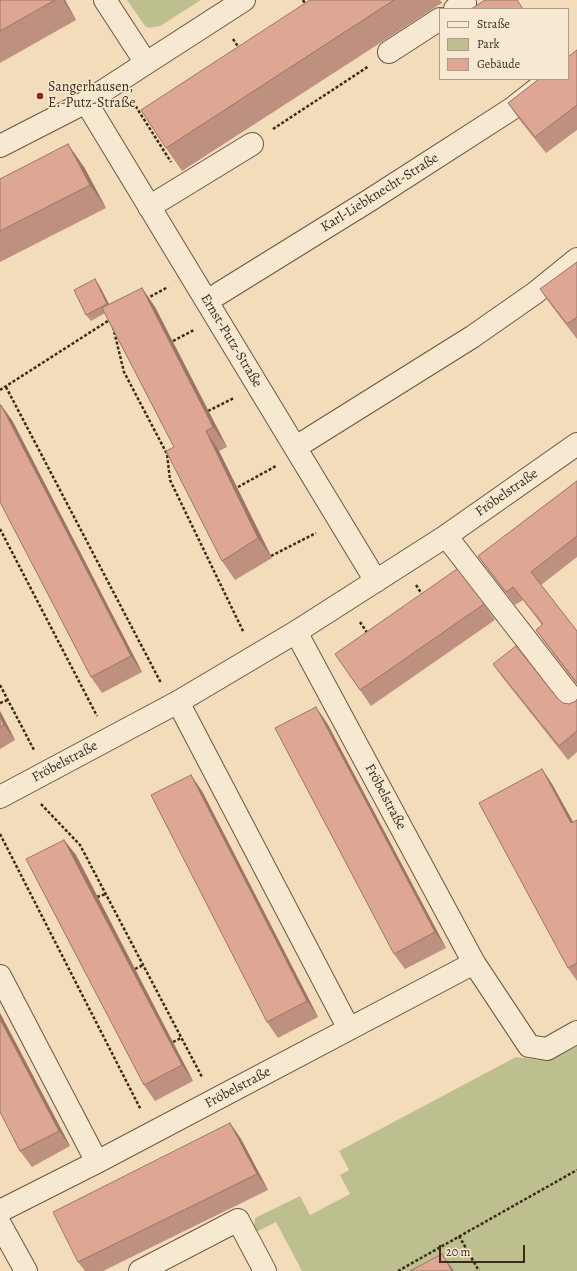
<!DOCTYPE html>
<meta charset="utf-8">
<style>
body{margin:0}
#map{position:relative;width:577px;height:1271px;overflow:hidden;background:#f3dcba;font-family:Alegreya,serif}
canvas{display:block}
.legend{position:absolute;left:439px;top:8px;width:130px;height:72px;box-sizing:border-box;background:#f7e8d2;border:1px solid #ac9c89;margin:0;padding:5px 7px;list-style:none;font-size:12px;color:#3c2b1b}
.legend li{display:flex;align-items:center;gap:8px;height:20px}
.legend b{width:20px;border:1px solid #ac9c89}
.scale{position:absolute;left:439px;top:1245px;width:86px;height:18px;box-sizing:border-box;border:2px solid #3c2b1b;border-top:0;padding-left:5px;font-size:12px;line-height:14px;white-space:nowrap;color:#3c2b1b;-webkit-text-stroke:3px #f7e8d2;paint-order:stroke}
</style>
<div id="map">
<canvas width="577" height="1271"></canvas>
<ul class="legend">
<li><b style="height:5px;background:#f7e8d2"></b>Straße</li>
<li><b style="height:11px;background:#bdc08e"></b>Park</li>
<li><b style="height:11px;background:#dda794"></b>Gebäude</li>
</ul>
<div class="scale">20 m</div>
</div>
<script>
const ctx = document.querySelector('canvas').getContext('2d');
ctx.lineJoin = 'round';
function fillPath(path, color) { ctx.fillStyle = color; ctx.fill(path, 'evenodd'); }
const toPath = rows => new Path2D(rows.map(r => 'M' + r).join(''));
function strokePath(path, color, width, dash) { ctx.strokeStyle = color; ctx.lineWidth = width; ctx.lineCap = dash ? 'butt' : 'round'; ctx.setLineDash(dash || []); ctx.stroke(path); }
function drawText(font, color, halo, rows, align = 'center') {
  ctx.font = font + ' Alegreya,serif'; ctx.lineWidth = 3; ctx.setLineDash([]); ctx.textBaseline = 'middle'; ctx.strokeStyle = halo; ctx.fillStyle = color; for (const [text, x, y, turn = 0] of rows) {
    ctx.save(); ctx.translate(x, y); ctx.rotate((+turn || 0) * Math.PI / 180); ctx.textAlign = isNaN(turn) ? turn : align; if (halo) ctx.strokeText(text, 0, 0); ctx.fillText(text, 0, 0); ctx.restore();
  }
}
fillPath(toPath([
 [127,0,201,0,160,26,149,28,145,26],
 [577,1038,577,1271,302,1271,276,1222,256,1232,254,1227,255,1218,300,1196,310,1215,350,1194,340,1175,349,1170,339,1151,516,1057,540,1060]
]), '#bdc08e');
const minor = toPath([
 [105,0,146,63],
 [455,9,465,3,463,0],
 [389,52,440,19],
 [86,102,376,581],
 [0,146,86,102,244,0],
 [149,207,252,144],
 [207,301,370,200,513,108,550,79],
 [296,447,472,337,535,293,577,259],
 [446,536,577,705],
 [296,632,474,963,529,1046,547,1049,577,1032],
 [178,702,349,1029],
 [0,797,178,702,296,632,446,536,577,444],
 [0,976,97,1162],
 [0,1211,97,1162,474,963],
 [0,1224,26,1271],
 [140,1271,238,1220,265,1271]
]);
strokePath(minor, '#6a5743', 24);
strokePath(toPath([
 [303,0,306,5],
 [233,39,239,48],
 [133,102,171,162],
 [273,129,369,66],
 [146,299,168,287],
 [113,327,124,372,167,454,170,480,244,633],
 [173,341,194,330],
 [6,387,161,683],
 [0,390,111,319],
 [208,411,234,398],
 [238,487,276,466],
 [0,529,97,716],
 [271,556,316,533],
 [416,585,423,596],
 [360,622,368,634],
 [0,685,34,750],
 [0,703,8,700],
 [41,804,80,845,202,1077],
 [0,834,141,1110],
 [97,897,106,894],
 [135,969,143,965],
 [173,1042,181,1038],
 [459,1236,479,1271],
 [398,1271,577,1170]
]), '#3c2b1b', 2.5, [3, 2]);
strokePath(minor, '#f7e8d2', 22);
fillPath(toPath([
 [0,0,65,0,76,20,0,63],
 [310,0,440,0,442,3,182,171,166,148],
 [577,50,577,130,546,153,519,119,508,103],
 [84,167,106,208,0,262,0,179],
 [577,262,577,339,551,305,540,289],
 [99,285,109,304,142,288,155,307,227,447,219,451,272,558,235,580,222,561,174,447,105,313,91,321,86,315],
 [12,420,142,672,102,693,91,677],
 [577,481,577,557,541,585,577,631,577,685,545,643,536,630,542,625,523,600,515,605,488,570,478,556],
 [484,604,495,620,371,706,335,654],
 [493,664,558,699,563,703,569,704,576,701,577,699,577,752,568,760,503,678],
 [0,711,15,740,0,749],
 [327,723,446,948,405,969,394,954],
 [542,769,552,784,573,822,577,820,577,981,568,968],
 [202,791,318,1017,278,1038,267,1022],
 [64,840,76,855,193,1081,155,1101,144,1085],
 [0,1013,70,1146,32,1167,20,1151,0,1112],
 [230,1123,241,1139,268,1190,103,1271,85,1271,78,1262]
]), '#be907f');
fillPath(toPath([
 [63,0,65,0,76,20],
 [68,144,84,167,106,208,90,185],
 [95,279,99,285,112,310,107,304],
 [142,288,155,307,227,447,213,427],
 [1,405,12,420,142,672,131,656],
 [206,431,219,451,272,558,258,538],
 [316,707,327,723,446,948,435,932],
 [0,711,15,740,4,725,0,716],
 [542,769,552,784,577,829,571,823],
 [191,775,202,791,318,1017,307,1001],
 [64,840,76,855,193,1081,182,1065],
 [0,1013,70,1146,59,1131,0,1019],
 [230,1123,241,1139,268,1190,257,1174],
 [442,1254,454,1271,452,1271]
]), '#9b7568');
const building = toPath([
 [0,0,55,0,0,31,0,0],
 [310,0,394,0,166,148,141,110,310,0],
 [485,0,517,0,523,9,471,9,485,0],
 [577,50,577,105,535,137,508,103,539,79,568,79,568,57,577,50],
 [68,144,90,185,0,231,0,179,68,144],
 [577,262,577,317,567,324,540,289,577,262],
 [95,279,107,304,86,315,74,290,95,279],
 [142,288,213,427,206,431,258,538,222,561,166,451,174,447,102,308,142,288],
 [0,405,1,405,131,656,91,677,0,502,0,405],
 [577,481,577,536,531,572,577,631,577,683,536,630,543,624,513,587,506,592,478,556,577,481],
 [457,569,484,604,360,690,335,654,457,569],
 [516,646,558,699,563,703,569,704,576,701,577,699,577,731,559,746,493,664,516,646],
 [316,707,435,932,394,954,275,728,316,707],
 [0,716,4,725,0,727,0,716],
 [542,769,571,823,577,820,577,963,568,968,479,803,542,769],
 [191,775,307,1001,267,1022,151,795,191,775],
 [64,840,182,1065,144,1085,26,859,64,840],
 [0,1019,59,1131,20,1151,0,1112,0,1019],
 [230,1123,257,1174,78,1262,53,1212,230,1123],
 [442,1254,452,1271,410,1271,442,1254]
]);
fillPath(building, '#dda794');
strokePath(building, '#9b7568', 1);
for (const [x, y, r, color] of [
 [40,96,4,"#8f2418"]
]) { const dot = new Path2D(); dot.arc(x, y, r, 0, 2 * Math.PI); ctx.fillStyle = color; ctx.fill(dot); strokePath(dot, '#f7e8d2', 1.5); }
drawText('14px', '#3c2b1b', '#f7e8d2', [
 ["Sangerhausen,",48,88],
 ["E.-Putz-Straße",48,104]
], 'left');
drawText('14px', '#3c2b1b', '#f7e8d2', [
 ["Karl-Liebknecht-Straße",380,193,-32],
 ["Ernst-Putz-Straße",231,341,59],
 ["Fröbelstraße",507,493,-35],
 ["Fröbelstraße",65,762,-28],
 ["Fröbelstraße",385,797,62],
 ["Fröbelstraße",238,1088,-28]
]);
</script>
